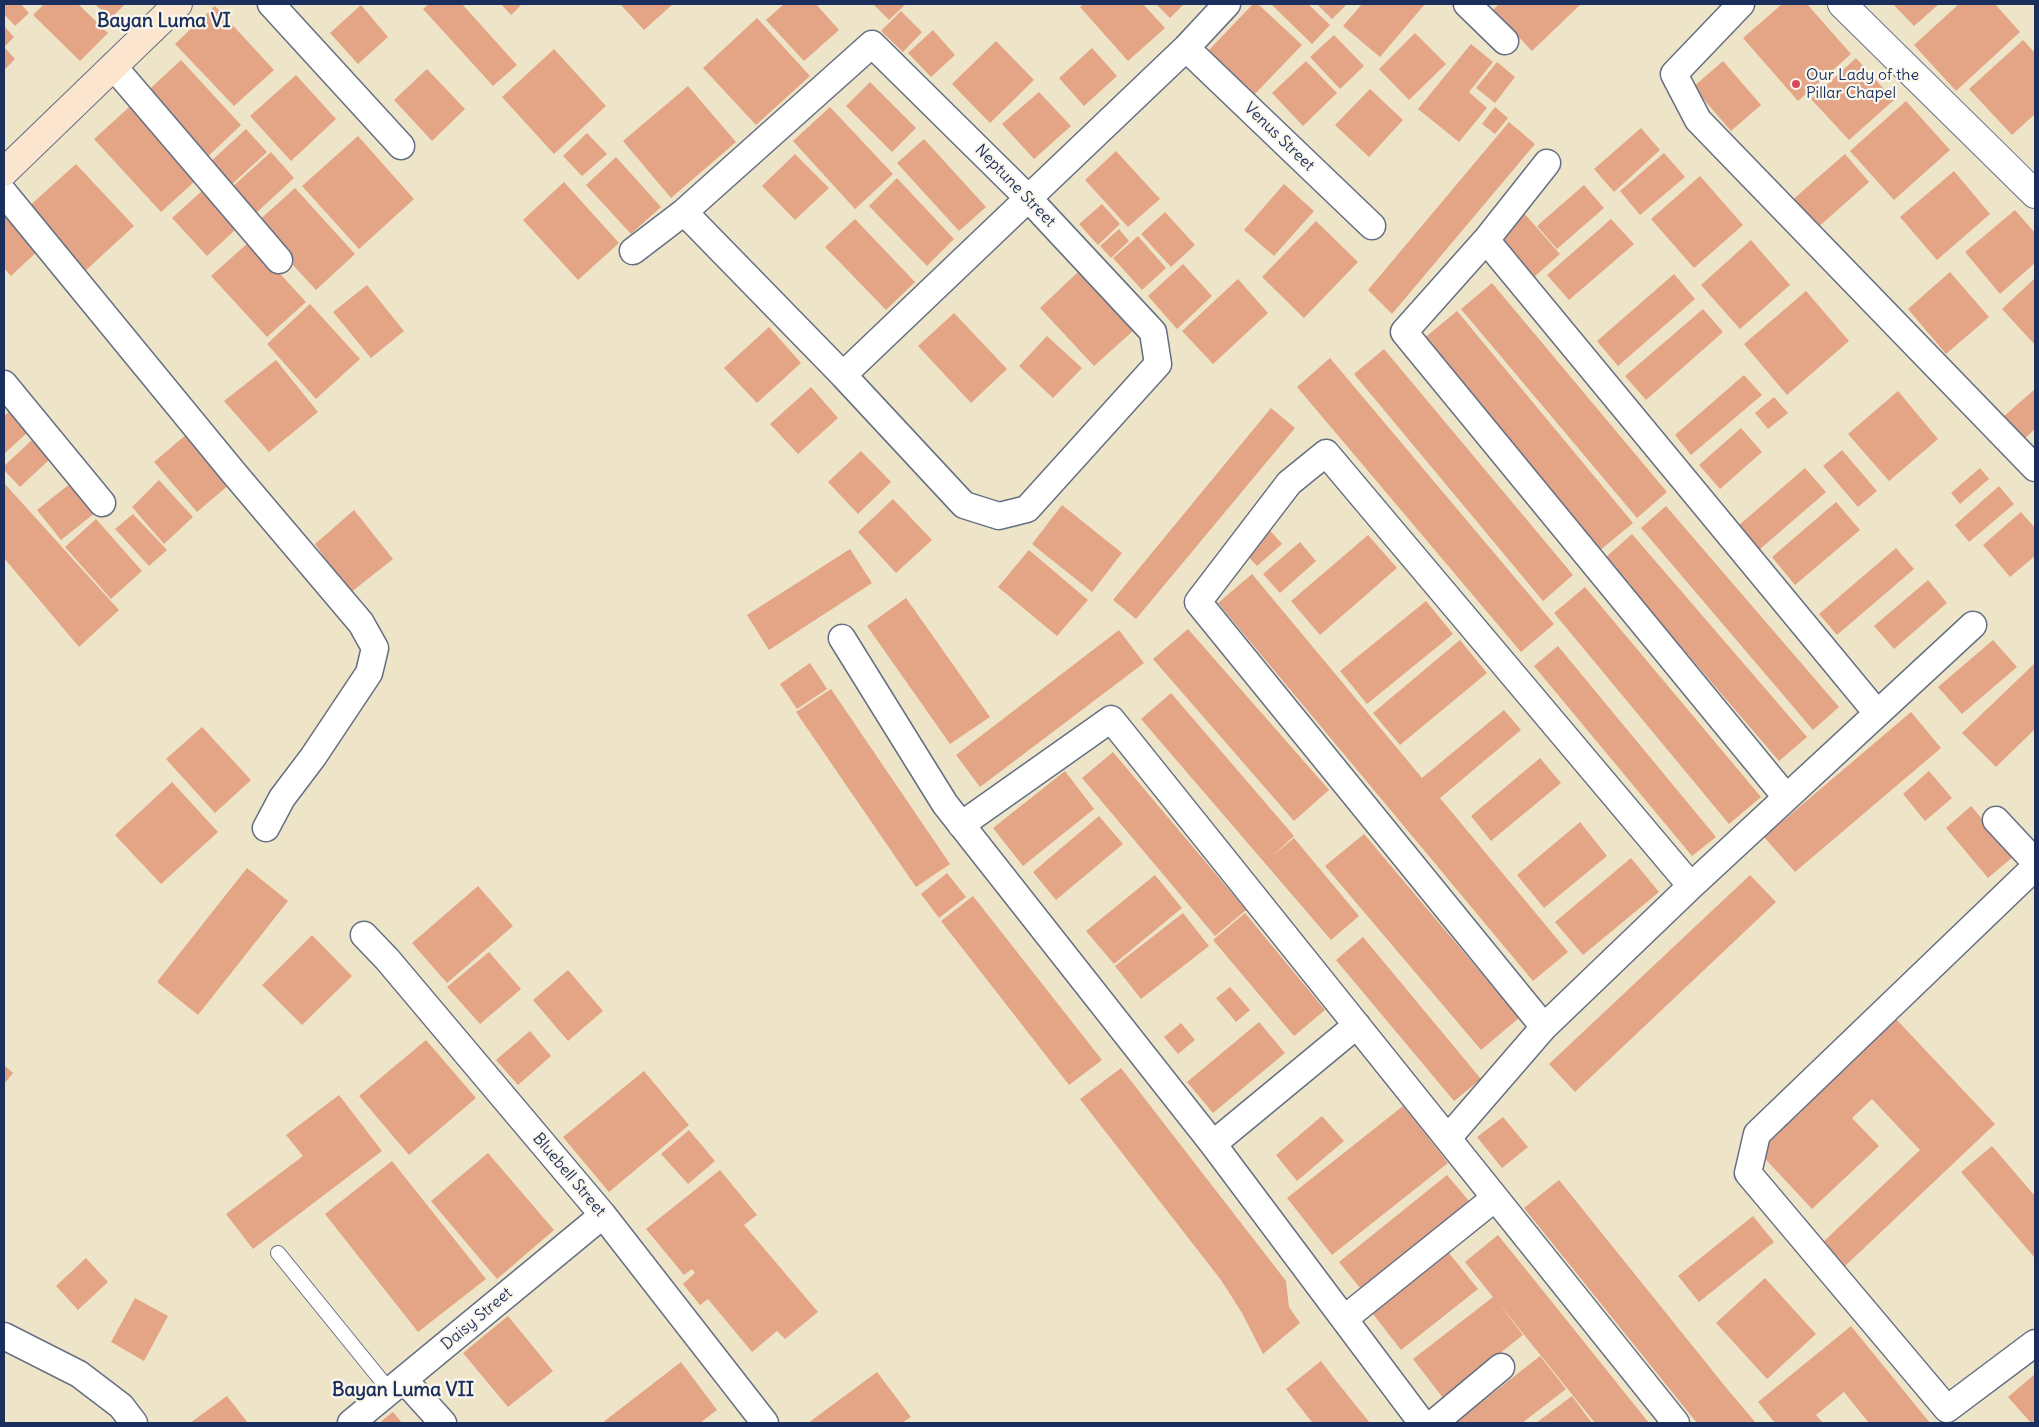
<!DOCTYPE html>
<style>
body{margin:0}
#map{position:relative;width:2039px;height:1427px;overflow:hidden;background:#eee5c8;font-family:Delius,sans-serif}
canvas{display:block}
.frame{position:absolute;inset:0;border:5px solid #1b2f5e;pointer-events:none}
</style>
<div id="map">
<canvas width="2039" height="1427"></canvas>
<div class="frame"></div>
</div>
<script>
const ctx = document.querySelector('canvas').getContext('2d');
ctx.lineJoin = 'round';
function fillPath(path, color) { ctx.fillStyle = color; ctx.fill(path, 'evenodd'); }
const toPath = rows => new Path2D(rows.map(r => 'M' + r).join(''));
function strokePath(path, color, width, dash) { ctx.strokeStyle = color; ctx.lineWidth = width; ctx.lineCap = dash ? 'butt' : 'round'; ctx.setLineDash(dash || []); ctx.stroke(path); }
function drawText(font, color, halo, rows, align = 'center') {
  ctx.font = font + ' Delius,sans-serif'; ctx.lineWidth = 4.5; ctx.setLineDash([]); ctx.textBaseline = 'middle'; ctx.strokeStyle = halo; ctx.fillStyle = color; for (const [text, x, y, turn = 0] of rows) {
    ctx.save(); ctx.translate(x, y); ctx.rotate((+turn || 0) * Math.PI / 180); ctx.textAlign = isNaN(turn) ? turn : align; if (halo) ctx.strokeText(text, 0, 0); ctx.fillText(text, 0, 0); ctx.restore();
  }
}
fillPath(toPath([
 [4,4,21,4,29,13,15,26,4,14],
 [44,4,78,4,108,33,80,61,33,15],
 [95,4,125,4,110,19],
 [429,4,462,4,517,65,493,86,423,9],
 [501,4,522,4,511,15],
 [620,4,673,4,644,30],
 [784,4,816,4,839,30,804,61,766,20],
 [873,4,906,4,889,20],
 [1084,4,1143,4,1165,28,1128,61,1080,7],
 [1156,4,1184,4,1170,18],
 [1253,4,1258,4,1302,45,1253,96,1207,52],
 [1271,4,1308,4,1330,25,1312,44],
 [1317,4,1347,4,1332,19],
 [1362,4,1425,4,1380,57,1343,26],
 [1499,4,1581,4,1532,51,1493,10],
 [1782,4,1807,4,1851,54,1798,101,1743,38],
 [1893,4,1939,4,1914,26],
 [1959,4,1995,4,2020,32,1956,91,1914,45],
 [361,5,388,37,358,64,330,33],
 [215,6,274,70,234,106,175,44],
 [901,11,922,32,903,52,881,31],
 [757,18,810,76,756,125,703,68],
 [4,26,14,37,4,47,15,59,4,70],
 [933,30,955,55,931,77,908,53],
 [1415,33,1446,64,1409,100,1379,69],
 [1334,35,1364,66,1340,89,1310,57],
 [2023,40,2035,53,2035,114,2012,135,1969,89],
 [996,41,1034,80,990,123,952,84],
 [1471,44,1493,62,1469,92,1487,108,1459,142,1418,109],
 [1092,48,1117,76,1084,106,1059,78],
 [554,49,606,106,554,154,502,97],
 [1856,58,1894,100,1849,140,1811,99],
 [181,60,241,125,202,162,141,97],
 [1306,61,1337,93,1303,126,1272,93],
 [1723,61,1761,105,1731,131,1693,87],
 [1497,62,1515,77,1495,103,1476,88],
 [427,69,465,109,432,141,394,100],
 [296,75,336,119,291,161,250,116],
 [870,82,916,128,892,152,846,106],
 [688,86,736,142,671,198,623,141],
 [1370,89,1403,120,1369,157,1335,125],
 [1039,92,1071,126,1034,159,1002,124],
 [137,100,204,173,161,212,94,139],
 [1906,101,1950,150,1894,200,1850,151],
 [830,107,893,174,855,209,793,141],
 [1495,107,1508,118,1495,134,1482,124],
 [1509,122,1535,144,1392,314,1368,290],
 [1641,128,1660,150,1614,192,1594,169],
 [246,129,267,152,229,187,208,164],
 [587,133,607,154,582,176,563,156],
 [358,136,414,199,359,249,302,186],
 [924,139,986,207,959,231,897,163],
 [1116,151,1160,199,1128,227,1085,180],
 [271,152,294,178,255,214,231,188],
 [1664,153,1685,177,1640,215,1620,191],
 [795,154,829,188,795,220,762,186],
 [1845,154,1869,182,1815,230,1790,202],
 [616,157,661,207,631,234,586,185],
 [76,164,134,226,84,272,26,209],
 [1954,171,1990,214,1937,260,1900,217],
 [1700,176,1743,225,1694,268,1651,219],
 [897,178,954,239,927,266,869,206],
 [564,182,619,243,578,280,523,220],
 [1284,184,1314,211,1274,256,1244,230],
 [1584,185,1604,208,1557,249,1537,226],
 [295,188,355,254,316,290,255,224],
 [203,190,237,228,207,256,172,218],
 [1102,204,1120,224,1098,245,1079,224],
 [4,205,42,247,11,276,4,268],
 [2015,210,2035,233,2035,263,2000,294,1965,252],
 [1165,212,1195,245,1171,267,1141,234],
 [1523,212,1560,254,1534,277,1497,234],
 [855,219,915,282,886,310,825,247],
 [1611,219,1634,244,1569,300,1547,275],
 [1316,221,1358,262,1304,318,1262,277],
 [1119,229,1129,241,1111,258,1100,246],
 [1138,236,1166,268,1142,290,1113,258],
 [1751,240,1790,285,1740,329,1701,285],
 [250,241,306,302,267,337,211,276],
 [1183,264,1212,296,1177,329,1148,296],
 [1079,271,1134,330,1094,366,1040,308],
 [1950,272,1989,317,1946,354,1908,309],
 [1674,274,1695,299,1618,366,1597,341],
 [2035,278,2035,345,2002,309],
 [1238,279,1268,313,1213,364,1182,331],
 [1492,283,1667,492,1637,518,1461,309],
 [367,285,404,331,371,358,333,312],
 [1806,291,1849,341,1787,395,1744,344],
 [310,304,360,359,316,399,267,344],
 [1703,309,1723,332,1646,400,1625,376],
 [1457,311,1633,523,1598,552,1422,340],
 [954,313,1007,369,971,403,918,346],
 [769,327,801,363,757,403,724,368],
 [1047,336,1082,368,1053,398,1019,366],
 [1384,349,1573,575,1543,601,1354,374],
 [1330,358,1554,624,1521,652,1297,387],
 [276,360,318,412,269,452,224,401],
 [1744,375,1762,395,1691,455,1675,435],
 [811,387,838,418,798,454,770,424],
 [2035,389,2035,429,2023,440,2003,417],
 [1898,391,1938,439,1889,481,1848,434],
 [1774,397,1788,413,1768,429,1755,413],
 [1271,408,1295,428,1136,619,1113,600],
 [9,412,28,432,4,454,4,416],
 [1741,428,1762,452,1720,489,1699,465],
 [187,434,230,484,197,512,154,462],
 [32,440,50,459,20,487,4,470,4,466],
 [1842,450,1877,491,1858,507,1823,466],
 [861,451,891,482,858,514,828,482],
 [1805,468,1826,492,1759,550,1738,526],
 [1980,468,1989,479,1960,504,1951,493],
 [159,480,193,517,164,544,132,507],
 [72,482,96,512,61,540,37,510],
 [4,483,119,610,79,647,4,558],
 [1999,486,2014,504,1969,542,1955,525],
 [893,499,932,540,896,573,858,532],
 [1836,502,1860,530,1795,585,1772,557],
 [1062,505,1122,553,1092,592,1032,544],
 [1666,506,1839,707,1813,730,1641,528],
 [354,510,393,559,350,593,315,544],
 [2021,512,2035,528,2035,556,2010,577,1983,545],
 [133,514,167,550,149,566,115,529],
 [96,519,142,571,111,599,65,547],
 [1267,527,1282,544,1257,566,1241,549],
 [1632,534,1807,737,1779,761,1605,558],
 [1368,535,1397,568,1320,635,1291,601],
 [1300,542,1316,561,1280,593,1263,574],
 [1896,548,1914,569,1837,635,1819,614],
 [850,549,872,583,769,650,747,615],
 [1029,550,1088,600,1057,636,998,587],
 [1252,574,1422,778,1504,710,1521,730,1440,798,1568,952,1533,981,1218,603],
 [1928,580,1947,603,1894,649,1874,626],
 [1585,587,1761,797,1729,824,1554,613],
 [906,598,990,717,950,744,867,626],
 [1426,601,1453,634,1367,704,1340,671],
 [1188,629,1329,790,1294,821,1153,659],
 [1119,630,1144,663,980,787,956,755],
 [1460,640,1487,673,1400,745,1373,713],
 [1993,640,2017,667,1962,714,1938,687],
 [1558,646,1716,837,1692,856,1534,666],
 [810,663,827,689,797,709,780,684],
 [2035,663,2035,729,1996,767,1962,733],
 [831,689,950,864,916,887,796,712],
 [1171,693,1294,836,1271,857,1294,838,1359,916,1331,940,1141,719],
 [1911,712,1941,748,1795,872,1764,837],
 [202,727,251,780,215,813,166,759],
 [1113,752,1246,910,1215,936,1082,778],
 [1540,758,1561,783,1491,841,1471,816],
 [1065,771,1094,809,1023,866,993,828],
 [1929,771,1952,798,1925,821,1903,794],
 [172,782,218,832,161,884,115,835],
 [1971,806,2014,856,1988,878,1946,828],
 [1099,816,1123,844,1056,900,1033,872],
 [1580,822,1607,856,1544,908,1517,875],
 [1364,834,1519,1018,1481,1050,1325,866],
 [1631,858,1659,892,1583,955,1555,922],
 [247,868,288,901,198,1015,157,982],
 [947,873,966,897,939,918,921,894],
 [1155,875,1182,908,1114,964,1086,931],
 [1750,875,1776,902,1575,1092,1549,1064],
 [478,886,513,926,447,983,412,943],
 [973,896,1102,1060,1069,1085,941,921],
 [1183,913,1209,946,1141,999,1115,966],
 [1245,913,1325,1010,1294,1036,1213,940],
 [312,935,352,976,302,1025,262,985],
 [1363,937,1481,1079,1454,1101,1336,960],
 [489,952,521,989,480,1024,447,987],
 [568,970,603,1011,568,1041,533,1000],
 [1230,987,1250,1010,1236,1022,1216,998],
 [1896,1019,1995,1124,1843,1268,1821,1244,1920,1150,1872,1099,1852,1118,1879,1146,1812,1209,1757,1150],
 [1259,1022,1285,1053,1213,1113,1187,1082],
 [1181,1023,1195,1040,1178,1054,1164,1037],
 [530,1031,551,1056,518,1085,496,1060],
 [426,1040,476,1098,409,1155,359,1096],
 [4,1065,13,1073,4,1084],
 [1121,1068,1286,1281,1289,1307,1300,1323,1263,1354,1242,1313,1221,1280,1080,1099],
 [644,1071,689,1125,609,1192,563,1137],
 [339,1095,382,1151,253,1249,226,1214,303,1156,286,1135],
 [1403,1106,1448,1163,1332,1255,1287,1198],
 [1322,1116,1344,1141,1297,1181,1276,1155],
 [1503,1117,1528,1147,1502,1168,1477,1137],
 [689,1130,715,1161,688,1184,661,1154],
 [1992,1146,2035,1196,2035,1258,1961,1172],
 [488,1153,554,1230,497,1279,431,1201],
 [392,1161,486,1279,418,1332,325,1214],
 [720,1170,757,1215,744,1225,818,1312,785,1339,777,1331,752,1352,708,1299,700,1305,683,1284,695,1273,692,1269,684,1275,646,1229],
 [1447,1175,1469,1201,1360,1288,1339,1262],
 [1559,1180,1728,1390,1756,1423,1697,1423,1693,1418,1524,1208],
 [1753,1216,1774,1242,1699,1302,1678,1276],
 [1498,1235,1552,1302,1649,1423,1595,1423,1497,1301,1523,1335,1443,1398,1413,1359,1493,1297,1465,1262],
 [1449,1253,1478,1289,1401,1350,1373,1314],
 [86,1258,108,1282,78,1310,56,1286],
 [1765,1278,1816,1334,1767,1379,1716,1323],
 [135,1298,168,1316,144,1361,111,1342],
 [508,1316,553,1371,508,1407,463,1353],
 [1851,1326,1930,1423,1869,1423,1844,1392,1816,1415,1823,1423,1775,1423,1758,1402],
 [1540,1356,1566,1389,1522,1423,1455,1423],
 [1321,1361,1333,1377,1370,1423,1313,1423,1311,1421,1286,1389],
 [681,1362,717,1410,700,1423,602,1423],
 [877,1372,911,1417,902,1423,808,1423],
 [2035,1374,2035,1421,2031,1423,2008,1397],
 [227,1396,248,1423,190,1423],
 [1572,1396,1592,1423,1536,1423],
 [393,1412,402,1423,379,1423]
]), '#e4a486');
const service = toPath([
 [278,1253,390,1391]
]);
const minor = toPath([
 [271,4,401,146],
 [1467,4,1505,41],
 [1741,4,1674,74,1698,120,2035,468],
 [1186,48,1372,226],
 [113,66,279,260],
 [1547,163,1486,240,1404,332,1786,797],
 [4,193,233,472,361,623,375,648,369,673,313,757,282,798,266,828],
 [1486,240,1877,713],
 [633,251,684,212,872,44,1028,198,1153,332,1158,364,1027,509,999,516,964,505,843,375,684,212],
 [843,375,1186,48,1227,4],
 [4,384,102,503],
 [842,638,945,804,1213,1144,1422,1423],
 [1996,820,2035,862],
 [961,825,1111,719,1676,1423],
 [2035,867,1757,1134,1748,1173,1947,1409,2035,1343],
 [364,935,387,959,603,1215,765,1423],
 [1544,1027,1198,602,1289,483,1326,453,1691,886],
 [1448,1138,1544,1027,1691,886,1973,625],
 [1213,1144,1357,1025],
 [1344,1319,1495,1198],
 [4,1336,79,1374,121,1406,134,1423],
 [404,1380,443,1423],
 [351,1423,603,1215],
 [1434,1423,1501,1367]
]);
const tertiary = toPath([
 [1842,4,2035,194]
]);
const secondary = toPath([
 [4,172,178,4]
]);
strokePath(service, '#656f83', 16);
strokePath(minor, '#656f83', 29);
strokePath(tertiary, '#656f83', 30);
strokePath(secondary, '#656f83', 30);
strokePath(service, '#fff', 14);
strokePath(minor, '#fff', 26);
strokePath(tertiary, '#fff', 28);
strokePath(secondary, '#fce5cf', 28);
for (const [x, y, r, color] of [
 [1796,84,5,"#d1495b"]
]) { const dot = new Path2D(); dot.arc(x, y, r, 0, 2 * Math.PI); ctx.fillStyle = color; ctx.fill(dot); strokePath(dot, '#fbf7ec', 2); }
drawText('16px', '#1b2f5e', '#fbf7ec', [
 ["Our Lady of the",1806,75],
 ["Pillar Chapel",1806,93]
], 'left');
drawText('16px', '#1b2f5e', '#fbf7ec', [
 ["Venus Street",1279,137,44],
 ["Neptune Street",1015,186,46],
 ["Bluebell Street",569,1175,50],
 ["Daisy Street",477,1319,-40]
]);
drawText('bold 19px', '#1b2f5e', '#fbf7ec', [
 ["Bayan Luma VI",164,22],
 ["Bayan Luma VII",403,1391]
]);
</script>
